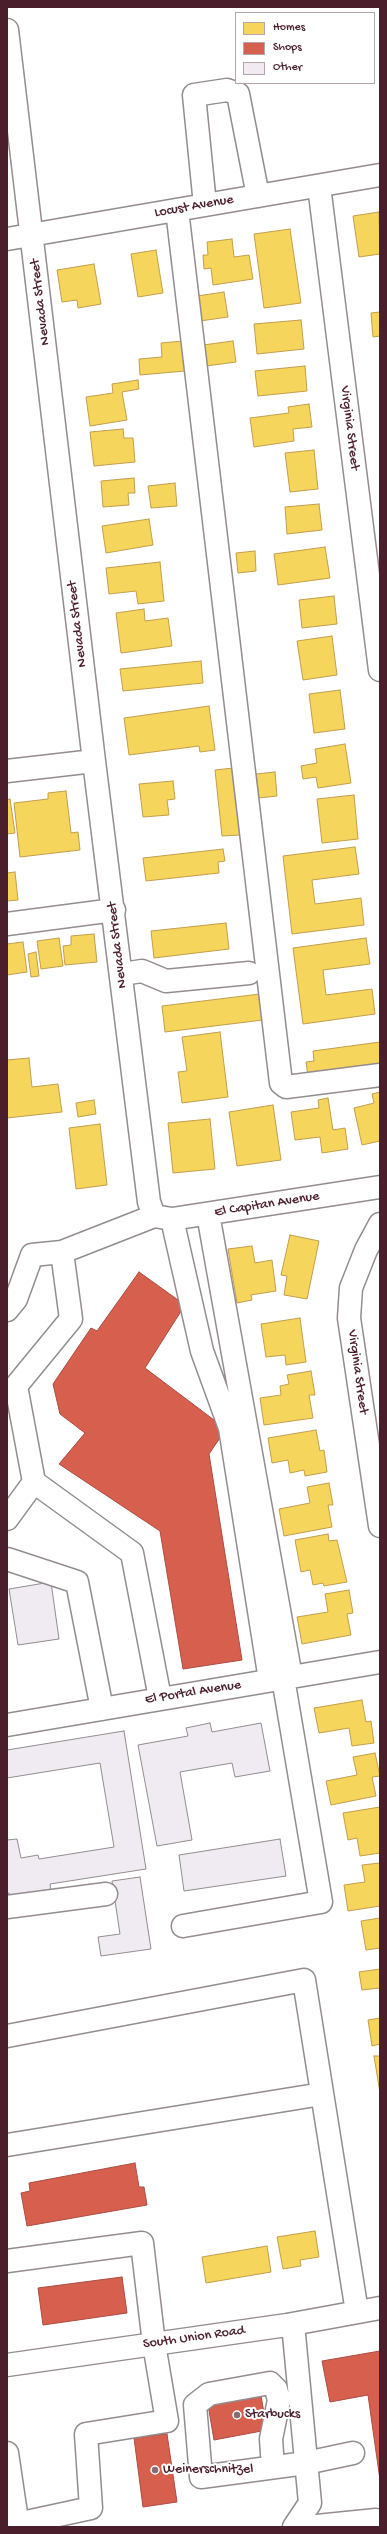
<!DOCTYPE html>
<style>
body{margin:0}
#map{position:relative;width:387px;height:2534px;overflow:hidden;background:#fff;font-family:"Gochi Hand",sans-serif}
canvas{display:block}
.frame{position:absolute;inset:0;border:8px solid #4a1f2b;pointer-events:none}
.legend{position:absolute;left:235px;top:12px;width:140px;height:72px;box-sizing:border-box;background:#fff;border:1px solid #b7a5aa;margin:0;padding:5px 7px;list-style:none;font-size:12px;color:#4a1f2b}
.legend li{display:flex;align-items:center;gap:8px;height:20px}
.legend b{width:20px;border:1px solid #b7a5aa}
</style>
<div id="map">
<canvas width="387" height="2534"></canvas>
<div class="frame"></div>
<ul class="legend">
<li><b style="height:11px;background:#f6d55c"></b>Homes</li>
<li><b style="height:11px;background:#d6604d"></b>Shops</li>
<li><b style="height:11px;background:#f0eaf2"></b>Other</li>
</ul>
</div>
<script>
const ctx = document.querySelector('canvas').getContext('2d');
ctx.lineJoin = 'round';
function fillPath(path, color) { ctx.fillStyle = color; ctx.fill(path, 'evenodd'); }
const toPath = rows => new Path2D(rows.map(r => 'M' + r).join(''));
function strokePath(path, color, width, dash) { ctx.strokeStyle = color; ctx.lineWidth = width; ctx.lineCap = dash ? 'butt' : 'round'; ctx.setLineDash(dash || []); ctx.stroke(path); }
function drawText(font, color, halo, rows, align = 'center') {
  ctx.font = font + ' "Gochi Hand",sans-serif'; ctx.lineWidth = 4; ctx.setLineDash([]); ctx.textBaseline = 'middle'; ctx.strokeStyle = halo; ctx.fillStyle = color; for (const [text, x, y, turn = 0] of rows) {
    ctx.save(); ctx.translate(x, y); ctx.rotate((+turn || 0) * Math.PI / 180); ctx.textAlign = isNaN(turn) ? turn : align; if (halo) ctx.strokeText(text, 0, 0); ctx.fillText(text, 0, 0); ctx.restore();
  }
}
const homes = toPath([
 [379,212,380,254,359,257,353,216,379,212],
 [290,229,301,303,264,308,254,234,290,229],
 [232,239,234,257,249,255,253,279,213,285,211,268,204,269,203,255,208,255,207,242,232,239],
 [156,250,163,293,138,297,131,254,156,250],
 [94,264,101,304,78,308,77,300,62,302,57,270,94,264],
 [224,292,228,317,200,321,197,296,224,292],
 [380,312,380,336,373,337,371,313,380,312],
 [301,320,304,349,257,354,254,324,301,320],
 [183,341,185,371,140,375,139,359,162,357,161,343,183,341],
 [233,341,236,362,206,366,203,345,233,341],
 [305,366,307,391,258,396,255,371,305,366],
 [138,380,139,389,122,392,127,420,90,426,86,397,113,393,112,384,138,380],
 [309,404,312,427,293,429,294,441,254,447,250,418,289,413,288,407,309,404],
 [123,429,124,438,133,438,135,462,94,466,90,432,123,429],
 [314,450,318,489,290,492,285,453,314,450],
 [134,478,135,493,128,493,129,505,103,507,101,481,134,478],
 [175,483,177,506,151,508,148,486,175,483],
 [319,504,322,530,287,534,285,507,319,504],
 [149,519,153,545,106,553,102,526,149,519],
 [325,547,330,578,278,585,274,554,325,547],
 [255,551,256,571,238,573,236,553,255,551],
 [160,562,164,601,138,604,136,591,109,594,106,568,160,562],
 [334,596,337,624,302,628,299,600,334,596],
 [144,609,145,621,168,618,172,646,121,653,116,613,144,609],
 [332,636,337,675,303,680,297,641,332,636],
 [201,661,203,683,123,691,120,669,201,661],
 [340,690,345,729,314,733,309,694,340,690],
 [209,706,215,750,200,752,199,746,129,755,124,718,209,706],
 [345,744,351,783,318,788,316,777,303,779,301,766,317,763,315,749,345,744],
 [233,768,240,835,222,836,215,770,233,768],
 [275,772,277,796,259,798,256,774,275,772],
 [173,781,175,799,167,800,169,815,143,817,139,784,173,781],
 [66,791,71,833,78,832,80,850,20,857,14,803,48,799,48,793,66,791],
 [354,795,358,839,322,843,317,799,354,795],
 [10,799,15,833,7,834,7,800,10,799],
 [355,847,359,874,312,880,315,904,361,898,364,925,292,934,283,856,355,847],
 [223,849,225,861,218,862,219,873,146,881,143,858,223,849],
 [15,872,18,900,7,901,7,873,15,872],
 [226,923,229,949,154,958,151,931,226,923],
 [94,934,97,962,65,965,63,946,71,945,71,936,94,934],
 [59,938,63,966,41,969,37,941,59,938],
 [366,938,370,964,323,970,326,995,372,989,375,1014,303,1024,293,948,366,938],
 [23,942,27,972,7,975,7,944,23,942],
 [36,952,39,976,31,977,28,954,36,952],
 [260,994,263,1020,165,1032,162,1006,260,994],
 [220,1032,228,1097,182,1103,178,1072,187,1071,182,1037,220,1032],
 [380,1042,380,1067,308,1076,306,1062,314,1061,313,1051,380,1042],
 [29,1058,32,1087,58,1084,62,1112,7,1118,7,1060,29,1058],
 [380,1092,380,1141,362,1145,354,1108,374,1103,372,1094,380,1092],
 [328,1098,333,1130,345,1128,348,1149,322,1153,320,1137,295,1140,291,1112,319,1108,318,1100,328,1098],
 [94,1100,96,1114,78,1117,76,1103,94,1100],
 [273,1105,281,1160,237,1166,229,1112,273,1105],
 [210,1119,215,1169,173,1173,168,1123,210,1119],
 [100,1124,107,1185,76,1189,69,1128,100,1124],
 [290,1235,319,1241,307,1299,284,1295,287,1276,281,1275,290,1235],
 [252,1246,255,1263,272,1260,276,1291,251,1295,252,1300,237,1303,228,1249,252,1246],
 [300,1318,306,1362,286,1365,285,1355,266,1357,261,1324,300,1318],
 [311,1371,315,1395,309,1395,313,1418,264,1425,260,1398,281,1395,280,1386,289,1384,287,1375,311,1371],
 [316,1430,320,1451,324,1450,327,1472,305,1476,304,1470,290,1473,288,1460,272,1463,268,1438,316,1430],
 [329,1483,333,1505,328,1505,332,1527,284,1536,279,1509,310,1503,307,1487,329,1483],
 [328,1534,329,1541,337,1540,347,1582,324,1586,323,1583,313,1585,310,1570,301,1572,295,1540,328,1534],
 [349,1590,353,1613,347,1614,351,1635,302,1644,297,1617,328,1612,325,1594,349,1590],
 [362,1700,366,1722,371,1721,374,1743,352,1746,349,1728,319,1733,314,1708,362,1700],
 [375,1753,380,1776,372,1777,376,1796,331,1805,326,1781,357,1775,353,1757,375,1753],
 [380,1807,380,1853,360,1856,357,1838,348,1840,343,1813,380,1807],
 [380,1863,380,1906,348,1911,344,1885,365,1882,362,1865,380,1863],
 [380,1918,380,1948,366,1950,361,1921,380,1918],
 [380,1969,380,1988,362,1990,359,1972,380,1969],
 [380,2018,380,2044,372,2046,368,2020,380,2018],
 [374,2056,380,2056,380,2093,374,2056],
 [315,2231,319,2257,300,2260,301,2266,283,2269,277,2237,315,2231],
 [267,2246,271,2272,206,2283,202,2257,267,2246]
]);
fillPath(homes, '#f6d55c');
strokePath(homes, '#c29e4d', 1);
const shops = toPath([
 [139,1272,185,1305,145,1368,226,1429,209,1454,242,1660,183,1669,160,1531,59,1464,85,1433,60,1414,53,1384,91,1328,97,1331,139,1272],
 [135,2163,139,2187,144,2187,147,2205,27,2226,21,2193,30,2191,29,2183,135,2163],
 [122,2277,127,2313,43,2325,38,2288,122,2277],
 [380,2351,380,2480,368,2395,330,2402,322,2361,380,2351],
 [260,2390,267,2430,214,2440,207,2399,260,2390],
 [167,2434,177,2502,143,2507,134,2438,167,2434]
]);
fillPath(shops, '#d6604d');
strokePath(shops, '#ac4c43', 1);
const building = toPath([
 [51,1582,59,1639,18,1645,9,1589,51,1582],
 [210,1723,212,1732,261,1723,270,1771,235,1777,232,1763,180,1772,192,1840,157,1846,138,1745,188,1736,186,1728,210,1723],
 [124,1731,146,1869,50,1884,51,1892,10,1898,9,1893,7,1893,7,1840,17,1839,21,1858,38,1855,39,1859,114,1847,100,1763,7,1778,7,1750,124,1731],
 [280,1839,286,1876,184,1891,179,1855,280,1839],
 [140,1877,151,1949,101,1956,98,1937,120,1934,112,1881,140,1877]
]);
fillPath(building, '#f0eaf2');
strokePath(building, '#948c8e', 1);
const minor = toPath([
 [7,30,94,761,149,1202,154,1216],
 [319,186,380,670],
 [205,205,194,95,227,90,238,94,258,196],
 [177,210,281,1083,286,1087,380,1075],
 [7,239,380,175],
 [7,771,94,761],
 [7,924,114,910],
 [122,974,142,971,166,981,249,973],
 [208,1214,291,1677],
 [172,1219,202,1351,230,1428,270,1680],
 [380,1224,366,1250,351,1288,349,1318,380,1526],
 [62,1252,154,1216,172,1219,380,1187],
 [7,1310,16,1299,32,1255,62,1252,71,1319,16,1386,34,1482,7,1519],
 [34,1482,132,1553,160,1698],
 [7,1559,77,1582,102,1709],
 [7,1725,380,1662],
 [7,1907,106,1894],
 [183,1926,321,1902,283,1678],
 [7,2036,304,1980,357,2312],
 [7,2145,322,2094],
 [7,2261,142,2243,154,2344,167,2421,86,2434,91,2508,17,2524],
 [293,2324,310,2503,294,2527],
 [7,2365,287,2325,380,2308],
 [273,2467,271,2439,279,2400,276,2389,270,2383,209,2394,195,2405,201,2477,306,2463,353,2453],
 [307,2527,376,2520,377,2527]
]);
const major = toPath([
 [7,2453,18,2527]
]);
strokePath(minor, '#948c8e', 25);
strokePath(major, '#948c8e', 25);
strokePath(minor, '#fff', 22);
strokePath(major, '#fff', 22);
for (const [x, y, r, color] of [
 [237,2415,4,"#896d75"],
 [155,2470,4,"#896d75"]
]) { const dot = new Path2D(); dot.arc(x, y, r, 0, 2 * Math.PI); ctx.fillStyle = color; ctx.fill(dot); strokePath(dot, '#fff', 1.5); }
drawText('14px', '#4a1f2b', '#fff', [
 ["Locust Avenue",194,207,-10],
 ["Nevada Street",41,302,-97],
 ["Virginia Street",349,428,83],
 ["Nevada Street",78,624,-97],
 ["Nevada Street",118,945,-97],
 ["El Capitan Avenue",267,1205,-9],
 ["Virginia Street",357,1372,82],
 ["El Portal Avenue",193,1693,-9],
 ["South Union Road",194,2338,-8]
]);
drawText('14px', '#4a1f2b', '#fff', [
 ["Starbucks",245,2415],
 ["Weinerschnitzel",163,2470]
], 'left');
</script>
